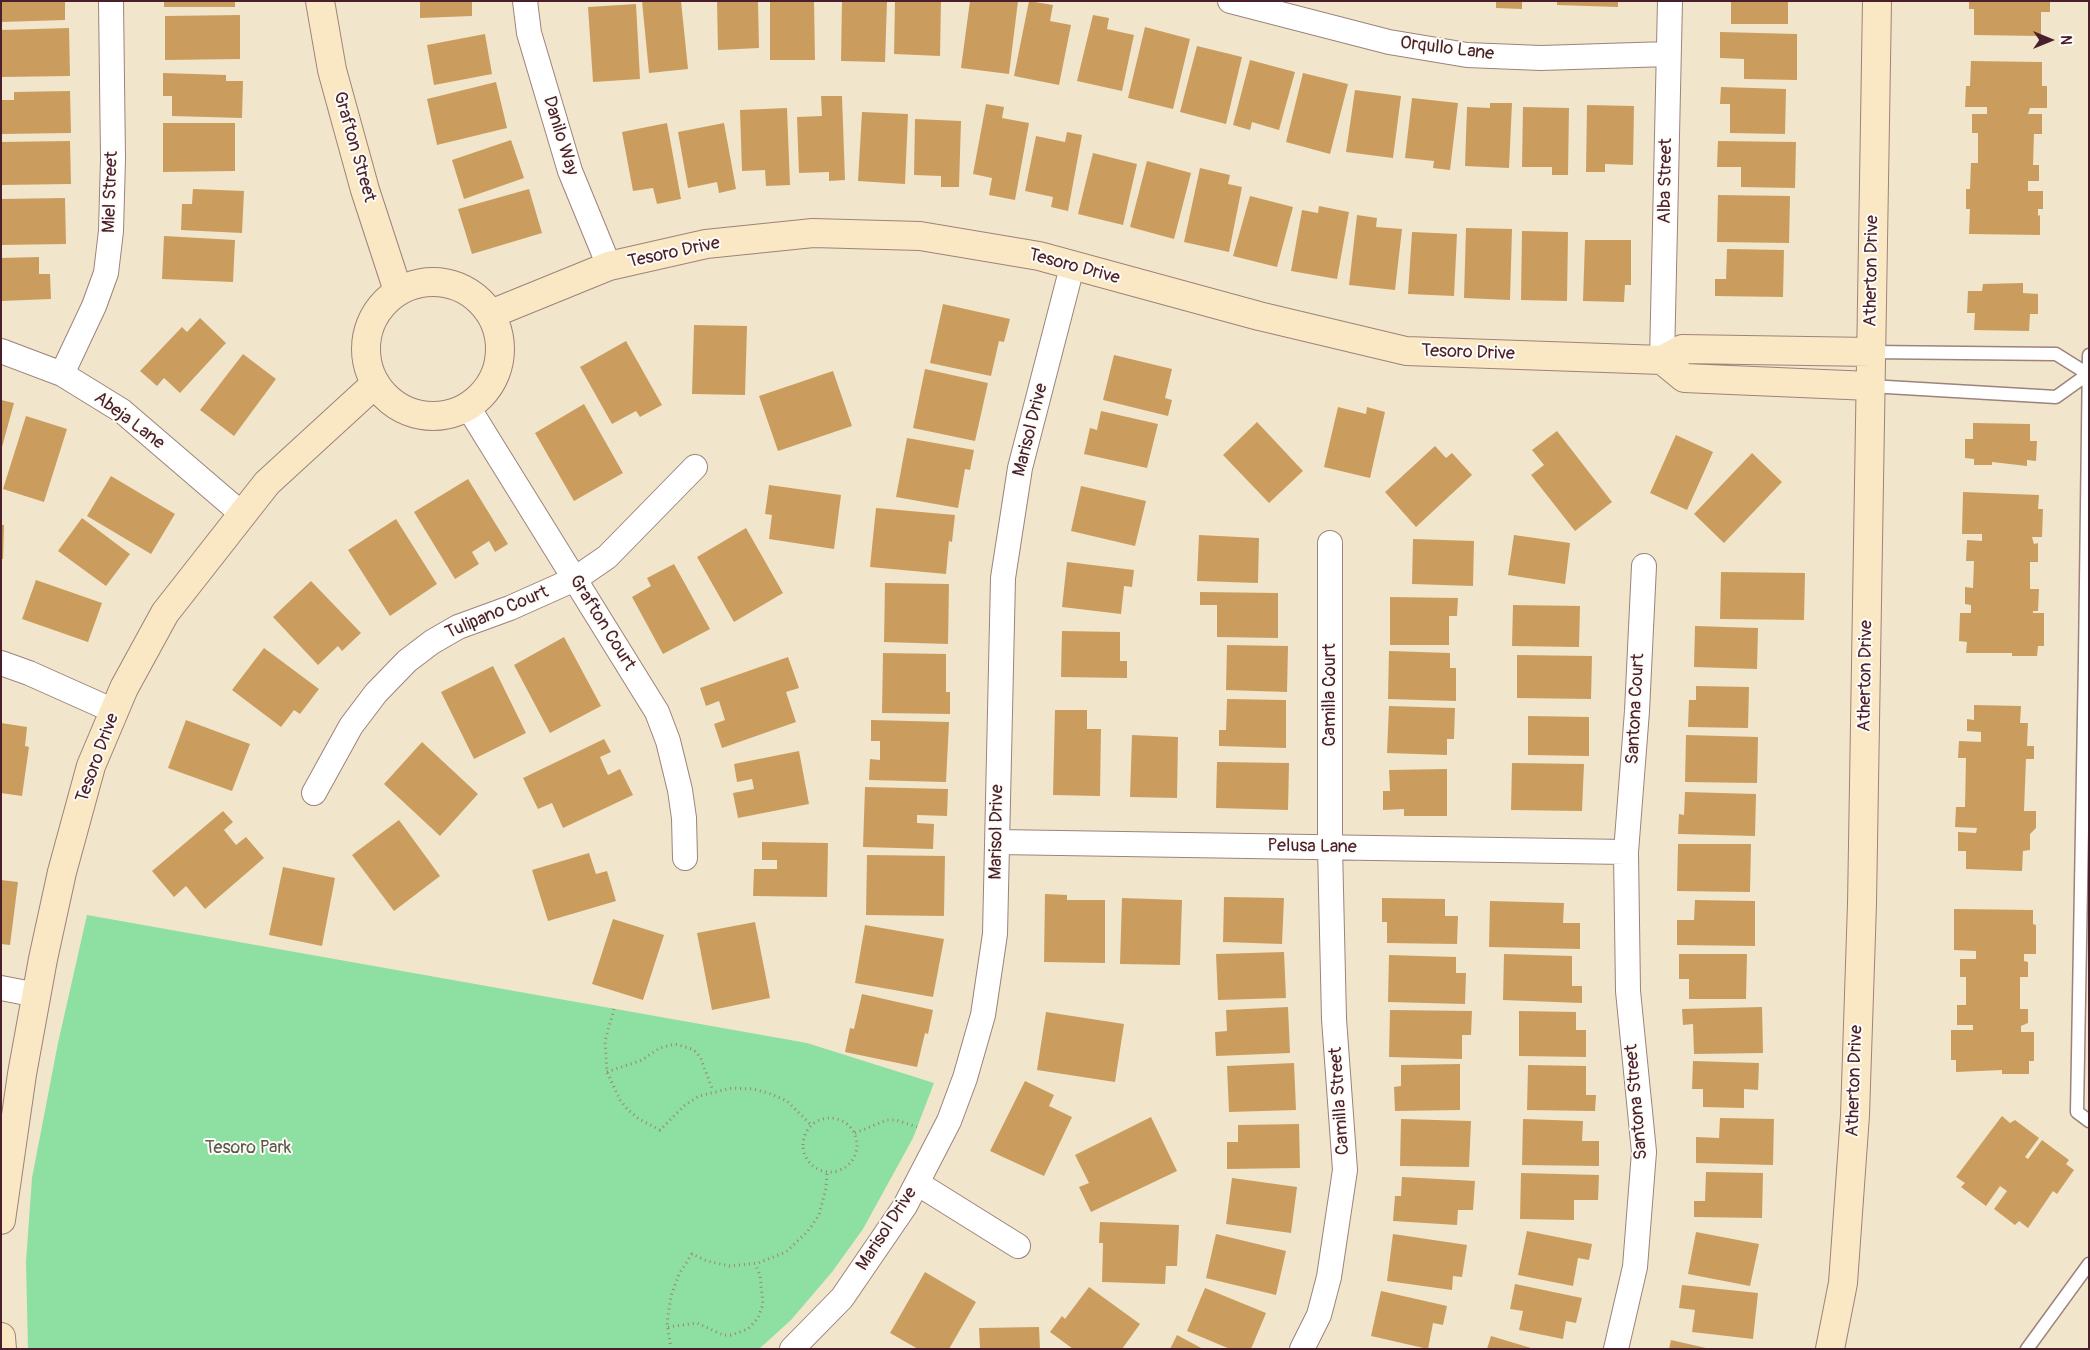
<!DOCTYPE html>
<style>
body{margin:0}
#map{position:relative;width:2090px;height:1350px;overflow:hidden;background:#f1e6cb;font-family:Pangolin,sans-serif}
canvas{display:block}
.frame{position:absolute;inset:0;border:2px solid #4a1f2b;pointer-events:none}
.north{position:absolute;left:2025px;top:15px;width:50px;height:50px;-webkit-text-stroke:4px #fdfcf7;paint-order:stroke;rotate:90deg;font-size:14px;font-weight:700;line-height:20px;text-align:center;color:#4a1f2b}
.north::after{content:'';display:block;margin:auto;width:18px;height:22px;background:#4a1f2b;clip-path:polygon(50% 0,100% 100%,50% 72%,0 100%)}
</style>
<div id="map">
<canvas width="2090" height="1350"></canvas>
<div class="frame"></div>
<div class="north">N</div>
</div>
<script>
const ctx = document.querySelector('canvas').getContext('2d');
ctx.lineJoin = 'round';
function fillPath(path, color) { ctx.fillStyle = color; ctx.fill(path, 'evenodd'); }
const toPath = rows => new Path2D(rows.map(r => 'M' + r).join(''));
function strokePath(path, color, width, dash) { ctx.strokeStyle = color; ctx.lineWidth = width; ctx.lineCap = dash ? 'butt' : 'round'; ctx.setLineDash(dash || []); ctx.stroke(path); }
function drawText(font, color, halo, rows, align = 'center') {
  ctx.font = font + ' Pangolin,sans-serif'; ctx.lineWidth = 4; ctx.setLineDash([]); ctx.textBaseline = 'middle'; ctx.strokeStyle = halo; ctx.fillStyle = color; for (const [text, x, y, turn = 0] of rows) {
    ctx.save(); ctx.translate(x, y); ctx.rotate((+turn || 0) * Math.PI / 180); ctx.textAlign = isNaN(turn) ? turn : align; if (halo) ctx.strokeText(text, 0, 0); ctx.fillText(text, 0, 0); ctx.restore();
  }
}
fillPath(toPath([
 [87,915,807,1043,934,1083,913,1138,863,1229,832,1272,791,1320,759,1349,28,1349,26,1262,32,1178,58,1043]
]), '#8de0a1');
fillPath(toPath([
 [1,1,65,1,65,20,1,22],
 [164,1,235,1,235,7,164,7],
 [420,1,472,1,472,16,420,18],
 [642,1,681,1,688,69,649,73],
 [717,1,758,1,759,48,718,50],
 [770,1,814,1,815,60,770,60],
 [842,1,887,1,885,62,841,61],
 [895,1,941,1,940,56,894,54],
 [970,1,1018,1,1009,74,961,68],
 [1029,1,1053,5,1050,21,1071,25,1059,85,1014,76],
 [1496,1,1522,1,1522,9,1496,8],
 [1557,1,1618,1,1618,7,1557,5],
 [1731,1,1788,1,1788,24,1731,24],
 [1969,1,2050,1,2050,12,2041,12,2041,36,1974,35,1974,9,1969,9],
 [636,4,640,79,593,82,588,7],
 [240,15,240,59,165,60,165,16],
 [1093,15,1109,18,1107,29,1134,35,1122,91,1077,81],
 [1145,27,1190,39,1173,109,1128,98],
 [69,28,70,76,1,77,1,30],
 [1720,32,1797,34,1797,80,1744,79,1744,59,1720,58],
 [485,34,492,74,434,85,427,45],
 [1197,46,1242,57,1226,124,1180,112],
 [1250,60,1295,72,1279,130,1252,122,1250,130,1233,125],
 [1971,61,2042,62,2042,86,2047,86,2047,108,2030,108,2028,114,2042,114,2042,134,2034,134,2033,165,2039,165,2039,181,2028,181,2028,191,2043,191,2043,209,2038,209,2038,216,2040,215,2040,235,1969,234,1970,209,1966,209,1966,189,1970,189,1971,163,1978,163,1978,133,1972,133,1972,114,1987,114,1987,107,1965,107,1966,86,1970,86],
 [163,73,226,75,226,81,243,81,242,118,172,116,172,96,163,96],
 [1303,73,1348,84,1330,154,1286,142],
 [496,82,507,128,437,145,427,99],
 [1721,87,1786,89,1785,134,1730,133,1730,104,1720,104],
 [1355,90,1401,96,1393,158,1346,152],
 [70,91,71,133,1,134,1,100,14,100,14,92],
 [821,96,842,96,845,180,829,181,829,172,799,173,797,117,822,116],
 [1412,98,1458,103,1450,170,1433,168,1434,161,1405,158],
 [1490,103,1512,103,1509,168,1465,166,1467,107,1490,108],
 [986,104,1004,107,1002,118,1029,123,1015,200,989,195,992,178,973,174],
 [1587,105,1634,106,1633,165,1605,164,1605,172,1586,172],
 [1523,107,1569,108,1568,175,1552,175,1552,167,1522,167],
 [787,108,790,185,766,186,765,170,742,171,740,110],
 [862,112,908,114,905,184,858,181],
 [915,119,961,121,959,187,941,187,941,176,914,175],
 [163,123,235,123,235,171,163,172],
 [667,123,681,199,657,204,653,188,633,191,622,132],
 [724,123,736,189,719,193,717,182,688,188,678,132],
 [1067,132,1082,135,1068,211,1051,207,1053,197,1025,191,1036,136,1065,142],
 [511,140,524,178,464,199,452,160],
 [70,141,71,184,1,185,1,142],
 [1718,141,1796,142,1795,188,1741,187,1741,167,1717,167],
 [1093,153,1137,164,1123,225,1078,214],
 [1147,161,1191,173,1174,239,1130,227],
 [1200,168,1230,175,1228,184,1242,187,1229,252,1184,242],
 [193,189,244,191,242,233,181,230,182,204,192,204],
 [529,189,542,233,472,254,458,209],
 [1718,195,1790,196,1789,243,1717,242],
 [1250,196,1293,207,1277,267,1233,256],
 [65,198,66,244,1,245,1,199],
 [1319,206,1349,212,1337,279,1291,271,1302,210,1318,213],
 [1357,215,1377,218,1376,227,1402,229,1395,290,1349,285],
 [1466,228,1512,229,1510,300,1464,298],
 [1522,231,1568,232,1567,301,1521,300],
 [1412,232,1457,234,1454,296,1408,294],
 [164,236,235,240,233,282,162,279],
 [1585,240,1631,240,1631,285,1625,285,1624,302,1583,301],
 [1727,249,1784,250,1783,297,1715,296,1715,279,1726,279],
 [39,257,39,274,50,274,51,299,1,301,1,258],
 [2023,283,2023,293,2038,294,2038,314,2030,314,2029,331,1974,330,1975,313,1967,313,1968,291,1982,291,1983,284],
 [943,304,1010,319,1004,342,999,341,991,376,930,363],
 [200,318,226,343,180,393,164,378,157,386,140,371,182,327,187,332],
 [694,325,747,326,745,395,692,394],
 [626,341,662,405,640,417,636,411,612,424,580,367],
 [243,354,276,379,234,436,200,410],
 [1114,355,1172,369,1165,398,1172,400,1168,416,1103,400],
 [925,369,988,383,975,441,913,428],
 [833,371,852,426,778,451,759,396],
 [1,400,14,403,2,447,1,447],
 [584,404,623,473,574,501,535,433],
 [1338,407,1366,414,1367,407,1385,412,1370,478,1324,467],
 [1101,411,1158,424,1147,468,1084,454,1090,428,1097,430],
 [26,416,67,429,44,502,3,489],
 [1257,422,1303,471,1269,503,1223,455],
 [1973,423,2030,424,2030,441,2037,441,2036,461,2027,460,2027,466,1992,462,1992,465,1974,465,1974,459,1965,458,1965,439,1973,439],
 [1557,431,1612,502,1575,531,1531,475,1544,465,1532,450],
 [1676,435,1713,452,1687,510,1650,493],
 [907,438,974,450,970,470,965,469,958,508,896,497],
 [1435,446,1446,458,1452,453,1472,475,1416,527,1385,492],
 [1752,453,1782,482,1724,543,1694,514],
 [111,476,175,514,151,554,87,516],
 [468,479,508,544,495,552,489,541,472,552,479,564,455,579,414,512],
 [769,485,841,495,834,549,769,539,772,515,765,514],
 [1081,486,1146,501,1135,546,1071,531],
 [1963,492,2039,495,2038,509,2043,509,2042,537,2032,537,2034,544,2038,543,2038,562,2030,562,2030,589,2039,589,2038,611,2033,611,2033,613,2044,613,2044,646,2038,646,2037,656,2012,656,2012,653,1966,653,1967,642,1959,641,1960,613,1971,613,1971,605,1965,604,1965,587,1973,588,1974,561,1966,561,1967,540,1982,541,1982,534,1962,534],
 [876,508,955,515,952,542,949,541,946,574,870,567],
 [82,518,130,554,106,586,58,551],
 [396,519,437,584,390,616,348,550],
 [1,525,4,525,3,559,1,559],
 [746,528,783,593,734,622,697,557],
 [1199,535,1259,538,1258,583,1197,581],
 [1514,535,1570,543,1565,584,1508,575],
 [1413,539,1474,541,1473,586,1412,584],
 [1067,562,1134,570,1132,587,1124,586,1121,614,1062,607],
 [674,564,710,629,663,654,632,597,651,586,647,578],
 [1721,572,1805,573,1804,620,1720,619],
 [36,580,102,603,88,642,22,619],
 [311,581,361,633,342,651,338,646,318,665,273,617],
 [885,583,949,584,948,644,884,642],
 [1200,592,1278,593,1278,638,1217,637,1217,605,1200,605],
 [1390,597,1458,598,1457,616,1449,616,1449,645,1390,645],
 [1513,605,1580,606,1579,647,1512,646],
 [1695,626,1758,628,1757,669,1694,667],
 [1062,631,1120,632,1120,661,1127,661,1127,678,1061,677],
 [564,637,601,706,550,733,514,665],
 [1227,645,1288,646,1287,692,1226,690],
 [264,648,319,689,300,714,294,710,281,727,232,690],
 [1389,651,1450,653,1450,668,1456,668,1456,701,1388,699],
 [883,653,946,654,946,692,950,692,950,714,882,713],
 [1517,655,1592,656,1591,699,1517,698],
 [788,657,799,688,786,692,796,722,722,748,714,724,725,720,719,701,706,706,700,688],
 [493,666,526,733,474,759,441,692],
 [1696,686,1749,687,1748,728,1688,727,1689,700,1696,700],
 [1227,699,1286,700,1286,748,1219,746,1219,730,1226,730],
 [1974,705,2021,706,2020,723,2028,723,2027,746,2034,746,2034,759,2026,759,2024,811,2036,811,2036,828,2030,834,2030,850,2023,851,2022,871,1966,869,1966,851,1958,851,1958,832,1976,833,1977,828,1955,827,1956,807,1965,807,1966,758,1958,758,1959,741,1981,742,1981,732,1967,731,1967,719,1974,720],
 [1389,706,1455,708,1454,739,1447,739,1447,755,1387,753],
 [1055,710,1087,710,1087,729,1101,729,1100,796,1053,795],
 [1528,716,1589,717,1589,756,1528,755],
 [186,720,250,744,232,791,168,768],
 [871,720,949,722,946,782,869,780,870,759,880,760,880,741,871,741],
 [1,723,27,727,25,746,29,747,22,796,1,793],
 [1132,735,1178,737,1177,798,1130,797],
 [1686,735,1758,737,1757,783,1685,782],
 [604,739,611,752,600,757,608,775,620,769,633,795,563,828,552,803,538,809,523,778],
 [422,742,478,794,440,836,384,784],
 [799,751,809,804,738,818,733,793,754,789,752,779,737,782,734,764],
 [1217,762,1289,763,1288,810,1216,808],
 [1512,763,1584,764,1582,811,1511,810],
 [1447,769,1447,816,1404,816,1404,809,1383,810,1383,791,1390,791,1389,770],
 [865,787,948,789,947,816,917,815,917,823,934,824,933,849,863,847],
 [1685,792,1756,794,1755,836,1678,834,1679,814,1684,815],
 [223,811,233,822,224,830,236,845,246,837,264,858,205,909,186,886,174,897,152,871],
 [399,820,440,876,394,911,352,855],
 [762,842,828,843,827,897,753,896,754,869,777,869,777,860,762,860],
 [1678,844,1751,844,1750,892,1677,891],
 [589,853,596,874,607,871,616,901,548,921,532,870],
 [867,855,945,856,944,916,866,915],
 [283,867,335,878,322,946,269,935],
 [1,880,18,882,10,945,1,944],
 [1045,894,1067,895,1067,900,1105,900,1105,963,1044,962],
 [1224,897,1284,898,1282,944,1223,942],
 [1122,898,1182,900,1180,965,1120,964],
 [1382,898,1445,899,1445,916,1458,916,1457,944,1387,943,1387,922,1382,922],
 [1695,900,1755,901,1755,946,1677,945,1677,920,1694,920],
 [1490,901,1564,903,1563,923,1580,923,1580,949,1489,947],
 [1954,909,2033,910,2033,924,2036,925,2036,954,2024,954,2024,961,2028,962,2028,977,2020,977,2020,1009,2028,1009,2028,1023,2021,1026,2021,1032,2034,1032,2034,1061,2029,1061,2029,1074,2002,1074,2002,1070,1956,1072,1956,1060,1951,1060,1951,1030,1973,1030,1973,1025,1957,1025,1957,1005,1966,1005,1966,977,1960,977,1960,959,1976,959,1976,951,1954,950],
 [613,919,664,935,643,1000,592,984],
 [755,922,770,998,712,1010,697,933],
 [865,925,944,939,933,997,855,983],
 [1284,952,1286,998,1218,1000,1216,954],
 [1504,954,1572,956,1572,986,1582,986,1582,1003,1503,1000],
 [1679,954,1747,954,1746,999,1689,999,1689,979,1679,979],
 [1389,955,1456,957,1456,973,1466,973,1465,1004,1388,1002],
 [862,994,933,1010,928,1034,925,1033,917,1067,845,1052,850,1028,854,1029],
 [1288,1007,1290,1053,1216,1056,1215,1032,1227,1031,1226,1010],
 [1762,1007,1763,1053,1694,1054,1693,1024,1683,1025,1682,1009],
 [1390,1010,1472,1011,1471,1035,1462,1035,1462,1059,1389,1057],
 [1519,1011,1576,1012,1576,1030,1586,1030,1586,1057,1519,1056],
 [1046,1012,1124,1024,1115,1082,1037,1070],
 [1693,1061,1759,1063,1758,1090,1744,1089,1744,1108,1703,1107,1703,1089,1692,1089],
 [1294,1063,1296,1110,1229,1112,1227,1066],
 [1460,1064,1460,1110,1395,1111,1394,1087,1401,1086,1401,1065],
 [1528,1065,1586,1066,1586,1095,1596,1095,1595,1111,1527,1110],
 [1025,1081,1054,1095,1049,1106,1072,1117,1044,1176,990,1151],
 [2002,1116,2010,1123,2015,1120,2039,1138,2025,1157,2028,1159,2042,1140,2069,1160,2066,1164,2074,1170,2057,1194,2053,1191,2028,1228,2019,1221,2015,1225,1994,1209,2007,1191,2000,1186,1986,1206,1961,1187,1965,1183,1956,1177],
 [1151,1117,1177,1171,1091,1212,1079,1187,1089,1183,1075,1155],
 [1720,1118,1774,1119,1773,1165,1696,1163,1696,1137,1719,1138],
 [1401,1119,1471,1121,1469,1167,1400,1166],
 [1523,1119,1583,1121,1582,1141,1599,1141,1599,1166,1522,1165],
 [1299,1124,1300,1168,1227,1169,1227,1142,1238,1142,1238,1125],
 [1706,1172,1763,1173,1762,1218,1694,1217,1694,1201,1705,1201],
 [1521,1173,1599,1175,1598,1200,1574,1200,1574,1220,1520,1219],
 [1402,1177,1475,1181,1473,1210,1458,1210,1457,1225,1393,1221,1395,1196,1401,1196],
 [1232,1178,1297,1187,1291,1233,1226,1224],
 [1100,1222,1179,1225,1177,1266,1166,1266,1165,1284,1102,1282,1103,1243,1099,1243],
 [1527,1231,1592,1244,1589,1260,1578,1258,1573,1286,1518,1275],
 [1696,1232,1759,1244,1750,1286,1688,1274],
 [1216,1234,1286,1251,1276,1295,1206,1278],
 [1393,1234,1467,1245,1462,1277,1453,1276,1452,1290,1387,1281],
 [925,1272,976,1302,949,1349,918,1349,890,1333],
 [1515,1284,1582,1298,1576,1323,1566,1321,1563,1339,1519,1330,1523,1311,1510,1309],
 [1682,1285,1758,1293,1753,1339,1692,1332,1695,1310,1679,1308],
 [1089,1287,1140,1324,1122,1349,1073,1349,1050,1332,1062,1316,1065,1319],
 [1205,1288,1266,1313,1251,1349,1230,1349,1187,1331],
 [1381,1291,1447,1306,1443,1325,1433,1323,1428,1349,1371,1336],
 [1039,1327,1040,1349,980,1349,979,1328],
 [1177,1335,1203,1349,1170,1349],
 [1491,1336,1531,1348,1531,1349,1487,1349],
 [1671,1340,1706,1348,1706,1349,1669,1349]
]), '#ca9d5f');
const lane = toPath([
 [1871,352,2056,354,2088,374],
 [2089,355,2085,659,2089,659],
 [1870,386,2056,397,2088,374],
 [2085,659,2077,1112,2089,1121],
 [2027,1349,2089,1264]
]);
const street = toPath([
 [525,1,529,33,570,171,609,266],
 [1230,1,1389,42,1467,55,1541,58,1668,54],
 [1,351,62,374,122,411,242,514],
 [1662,360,1670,1],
 [62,374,94,306,106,273,111,231,113,159,111,1],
 [468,407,657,712,668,741,680,790,684,818,685,858],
 [1,663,29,673,114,711],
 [314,793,351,726,376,693,407,661,432,642,458,627,510,608,575,579,607,557,695,467],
 [997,842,1626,852],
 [1,988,37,995],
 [917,1183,1018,1246],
 [792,1349,842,1298,905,1206,949,1121,965,1078,983,1015,995,934,1003,578,1020,468,1072,267],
 [1302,1349,1319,1315,1329,1277,1345,1170,1334,1019,1330,847,1330,543],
 [1616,1349,1635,1267,1644,1152,1628,991,1626,852,1637,711,1644,566]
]);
const secondary = toPath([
 [320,1,332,70,365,190,398,291],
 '366 349a67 67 0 1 1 134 0a67 67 0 1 1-134 0Z',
 [491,314,609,266,706,244,813,233,920,236,1039,256,1259,316,1406,351,1662,360,1682,349,1871,352],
 [1662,360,1684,378,1870,386],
 [1,1220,22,1074,43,959,62,872,91,766,124,688,165,613,267,483,375,384],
 [1,1337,2,1349],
 [1830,1349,1843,1283,1855,1115,1862,904,1877,1]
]);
strokePath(lane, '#9e827b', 15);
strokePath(street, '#9e827b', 26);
strokePath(secondary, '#9e827b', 30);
strokePath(toPath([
 [614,1009,605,1041,607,1072,620,1100,628,1110,639,1119,660,1130,685,1105,699,1096,732,1088,753,1089,771,1094,787,1101,811,1125],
 [607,1072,642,1060,660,1048,675,1044,692,1049,697,1053,701,1059,713,1091],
 '803 1145a27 27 0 1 1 54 0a27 27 0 1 1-54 0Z',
 [855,1133,887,1120,896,1120,917,1127],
 [668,1327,697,1323,723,1335,731,1335,748,1329,758,1318,763,1304,760,1275,755,1264],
 [671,1349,667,1323,671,1296,679,1274,692,1254,707,1261,730,1266,758,1263,786,1252,808,1231,819,1215,826,1188,827,1172]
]), '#9e827b', 3, [1, 4]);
strokePath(lane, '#fff', 12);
strokePath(street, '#fff', 24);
strokePath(secondary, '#fae7c3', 28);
drawText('18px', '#4a1f2b', '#fdfcf7', [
 ["Orqullo Lane",1447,49,7],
 ["Danilo Way",560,136,73],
 ["Grafton Street",354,147,74],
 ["Alba Street",1666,181,-89],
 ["Miel Street",111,192,-88],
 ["Tesoro Drive",674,253,-12],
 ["Tesoro Drive",1074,267,15],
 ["Atherton Drive",1872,271,-89],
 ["Tesoro Drive",1468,353,2],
 ["Abeja Lane",129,421,37],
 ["Marisol Drive",1031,430,-76],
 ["Tulipano Court",497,613,-23],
 ["Grafton Court",602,623,58],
 ["Atherton Drive",1866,676,-89],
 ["Camilla Court",1330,695,-90],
 ["Santona Court",1636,709,-87],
 ["Tesoro Drive",98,758,-70],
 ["Marisol Drive",997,832,-89],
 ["Pelusa Lane",1312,847,1],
 ["Atherton Drive",1855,1081,-88],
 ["Camilla Street",1340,1101,-94],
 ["Santona Street",1637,1102,-95],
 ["Marisol Drive",887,1229,-57]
]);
drawText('18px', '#5e594e', '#fdfcf7', [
 ["Tesoro Park",248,1148]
]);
</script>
